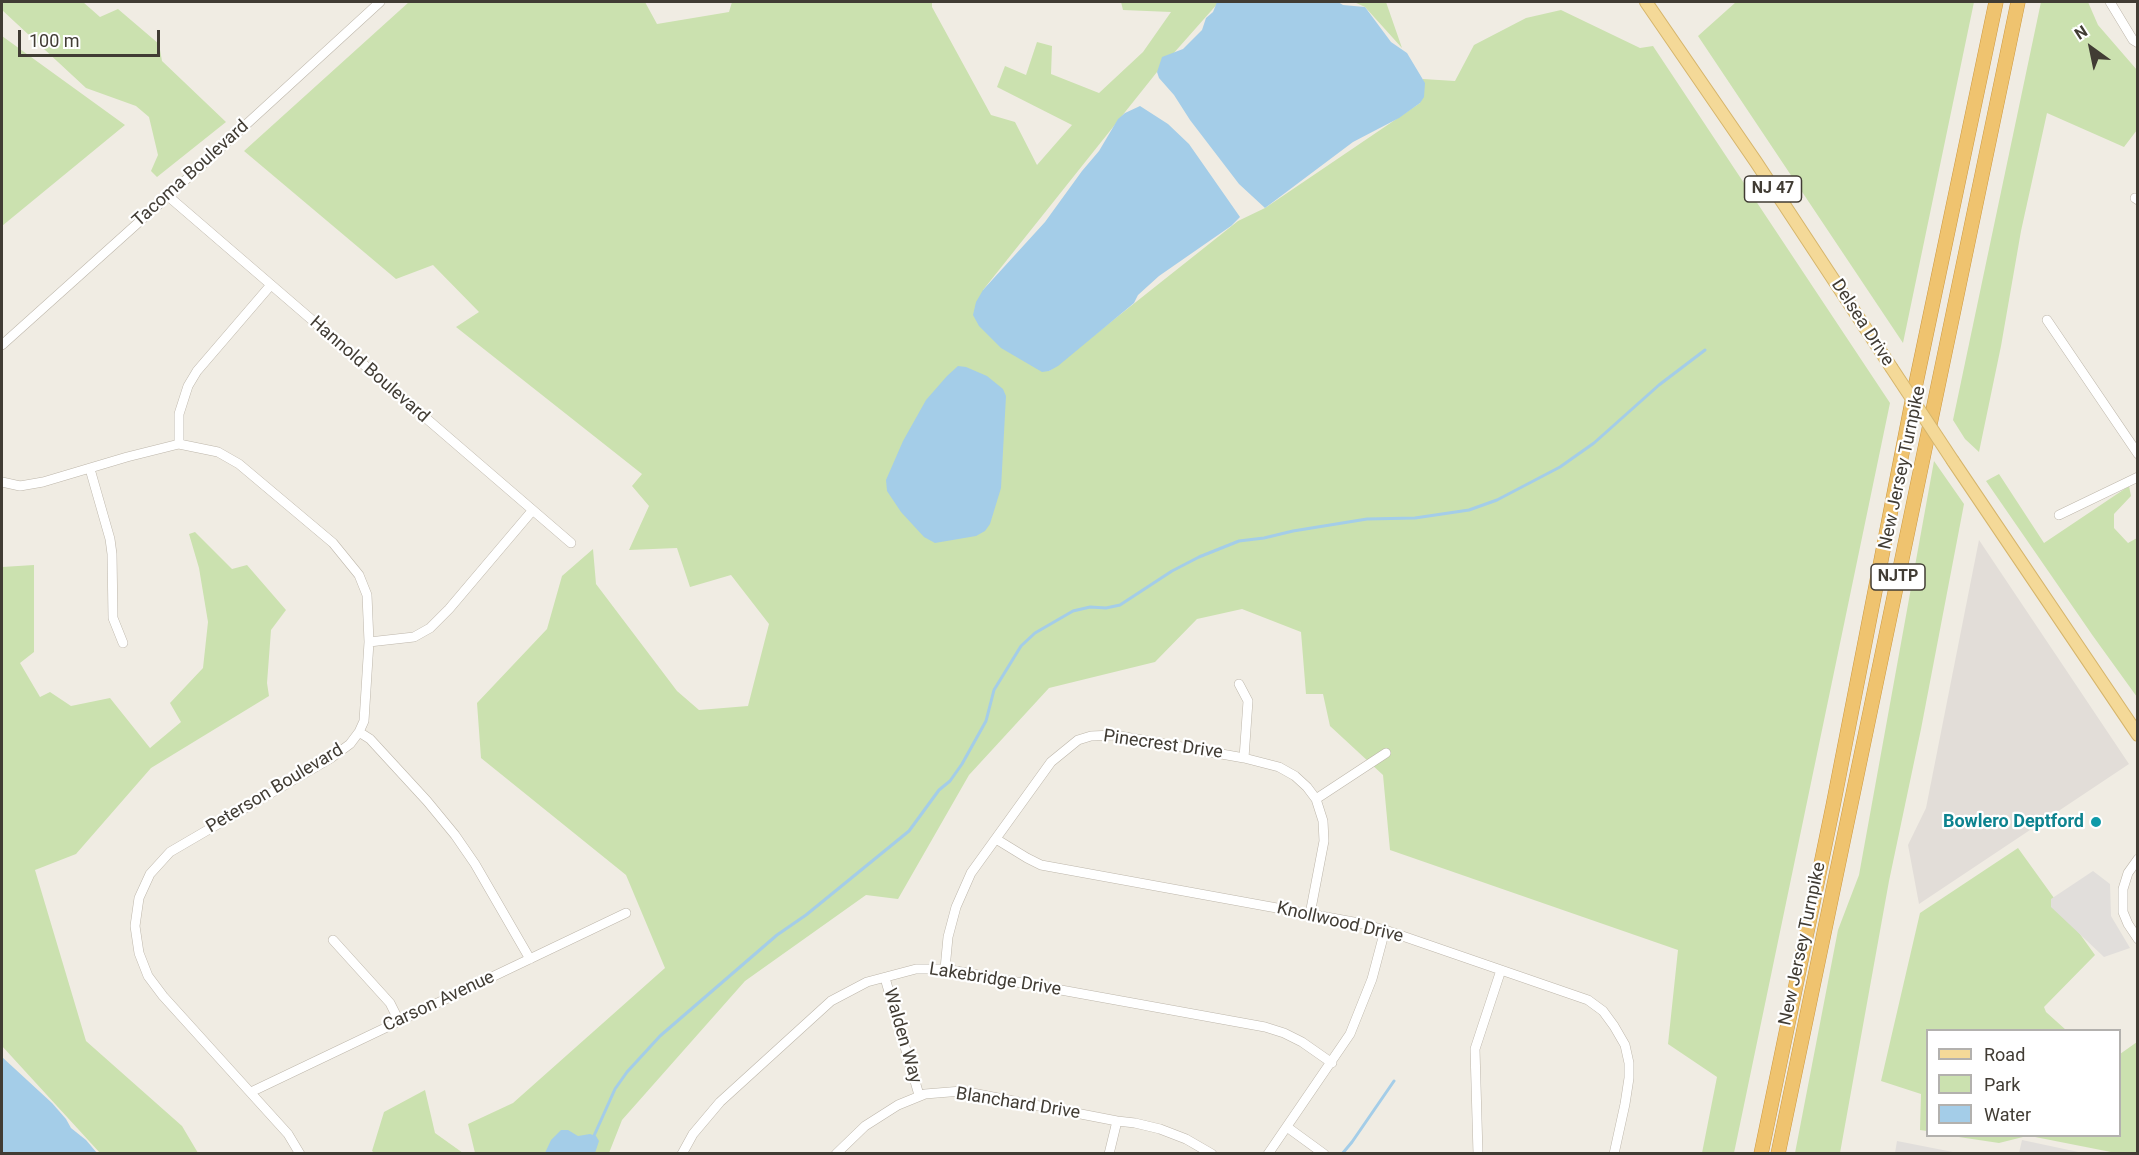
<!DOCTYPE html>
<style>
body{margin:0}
#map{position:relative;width:2139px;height:1155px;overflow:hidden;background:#f0ece3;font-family:Roboto,sans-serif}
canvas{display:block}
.frame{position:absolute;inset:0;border:3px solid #413c34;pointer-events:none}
.legend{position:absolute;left:1926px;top:1029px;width:195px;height:108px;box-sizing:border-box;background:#fff;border:2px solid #b3b1ae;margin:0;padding:8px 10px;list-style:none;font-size:18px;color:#413c34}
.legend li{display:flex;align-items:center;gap:12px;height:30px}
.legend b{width:30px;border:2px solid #b3b1ae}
.north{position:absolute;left:2061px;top:18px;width:60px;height:60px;-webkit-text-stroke:4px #fff;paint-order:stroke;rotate:327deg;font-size:16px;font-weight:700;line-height:24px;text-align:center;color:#413c34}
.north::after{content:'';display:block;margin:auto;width:21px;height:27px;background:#413c34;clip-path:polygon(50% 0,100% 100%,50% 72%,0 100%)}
.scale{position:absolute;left:18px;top:30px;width:142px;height:27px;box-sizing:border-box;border:3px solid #413c34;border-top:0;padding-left:8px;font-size:18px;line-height:21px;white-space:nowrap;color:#413c34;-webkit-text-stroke:4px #fff;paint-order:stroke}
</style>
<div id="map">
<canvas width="2139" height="1155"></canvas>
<div class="frame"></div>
<ul class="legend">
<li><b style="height:8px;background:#f4d998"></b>Road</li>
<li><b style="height:16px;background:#cbe1af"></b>Park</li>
<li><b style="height:16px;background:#a4cde8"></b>Water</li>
</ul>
<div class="north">N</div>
<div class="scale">100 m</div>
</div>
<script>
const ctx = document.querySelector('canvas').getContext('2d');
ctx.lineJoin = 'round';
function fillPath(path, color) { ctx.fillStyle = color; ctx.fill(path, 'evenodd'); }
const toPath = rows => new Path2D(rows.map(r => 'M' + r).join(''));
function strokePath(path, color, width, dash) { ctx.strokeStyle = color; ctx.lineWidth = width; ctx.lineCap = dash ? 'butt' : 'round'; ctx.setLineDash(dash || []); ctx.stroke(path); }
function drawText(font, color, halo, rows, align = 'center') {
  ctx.font = font + ' Roboto,sans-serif'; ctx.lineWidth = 4.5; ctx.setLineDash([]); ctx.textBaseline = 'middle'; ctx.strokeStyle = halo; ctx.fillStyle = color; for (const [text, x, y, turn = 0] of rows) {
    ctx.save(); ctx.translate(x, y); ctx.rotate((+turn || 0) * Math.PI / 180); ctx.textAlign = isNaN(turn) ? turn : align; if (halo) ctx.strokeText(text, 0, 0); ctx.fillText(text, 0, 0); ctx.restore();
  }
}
fillPath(toPath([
 [1979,540,2129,764,1919,904,1908,845,1926,808]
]), '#e2ddd8');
fillPath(toPath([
 [2,2,83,2,100,17,118,9,159,44,162,61,226,122,157,177,151,171,158,155,149,117,136,106,86,88,2,10],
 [409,2,645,2,657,24,729,12,732,2,932,2,932,7,991,115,1015,122,1037,165,1072,125,997,87,1005,66,1026,75,1037,42,1052,46,1051,74,1099,93,1143,52,1171,12,1123,10,1121,2,1219,2,1157,72,983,290,1049,371,1238,221,1265,208,1420,103,1423,79,1455,81,1474,45,1526,18,1561,10,1640,48,1653,46,1890,403,1734,1153,1702,1153,1717,1077,1668,1044,1678,950,1390,850,1383,775,1330,726,1323,694,1306,694,1301,632,1242,609,1197,619,1155,662,1049,688,969,775,898,899,866,895,745,981,622,1120,609,1153,475,1153,468,1124,513,1103,665,968,626,875,481,758,477,703,547,629,562,576,593,549,596,584,677,691,699,710,748,706,769,624,731,575,690,587,677,548,629,550,649,506,632,486,642,474,456,327,479,312,433,265,396,279,244,151],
 [1354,2,1386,2,1402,48,1365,7],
 [1736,2,1974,2,1903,343,1698,36],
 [2041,2,2088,2,2098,25,2137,70,2137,130,2124,147,2047,113,2021,231,2001,346,1979,452,1965,439,1953,420],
 [2,36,125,125,2,226],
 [1934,461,1964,504,1921,729,1889,881,1840,1153,1795,1153,1838,930,1859,875],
 [1999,474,2044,543,2129,486,2131,496,2114,514,2114,528,2128,543,2137,538,2137,697,2093,636,1986,481],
 [195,532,232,569,247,565,286,610,271,630,267,683,269,696,151,768,76,854,35,870,86,1041,182,1126,198,1153,100,1153,2,1046,2,567,34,565,34,652,20,663,40,697,50,692,71,706,110,698,150,748,181,722,170,703,203,668,208,622,199,568,189,534],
 [2018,848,2095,955,2044,1007,2046,1012,2066,1030,1928,1030,1927,1131,1920,1130,1921,1094,1881,1081,1920,913],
 [2137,1042,2137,1153,2116,1153,2030,1136,2120,1136,2120,1054],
 [425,1090,435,1133,463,1153,376,1154,372,1151,384,1112],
 [1952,1136,2027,1136,1999,1143]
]), '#cbe1af');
fillPath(toPath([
 [2093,871,2110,884,2111,916,2130,948,2104,957,2051,907,2051,899],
 [2022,1140,2083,1153,2019,1153],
 [1897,1141,1958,1153,1895,1153]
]), '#e1dedb');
fillPath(toPath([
 [1217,2,1338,2,1343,5,1365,7,1391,42,1407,53,1425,83,1424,97,1420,103,1399,118,1353,142,1265,208,1239,184,1190,120,1174,95,1159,78,1157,72,1162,57,1183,49,1202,30,1206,18,1213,12],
 [1140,106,1168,124,1189,144,1240,217,1231,226,1159,276,1138,295,1134,303,1058,366,1049,371,1042,372,1001,348,979,326,973,315,976,302,983,290,1045,222,1082,171,1099,151,1118,119,1125,113],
 [958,366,966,367,987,376,1003,389,1006,396,1001,488,990,524,985,531,976,536,935,543,924,537,901,512,887,491,886,480,903,441,926,400,947,376],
 [2,1057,52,1103,66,1119,71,1128,86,1140,97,1153,2,1153],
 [561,1130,568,1130,578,1136,590,1134,596,1136,599,1141,595,1153,545,1153,551,1140]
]), '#a4cde8');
strokePath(toPath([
 [593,1138,615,1089,627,1072,660,1036,777,935,806,915,909,831,939,790,950,781,962,764,986,721,994,690,1021,646,1035,633,1073,611,1090,607,1106,608,1120,605,1172,571,1199,557,1239,541,1264,538,1293,531,1367,519,1415,518,1469,510,1497,500,1560,467,1594,443,1659,385,1705,350],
 [1342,1154,1352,1142,1394,1081]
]), '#a4cde8', 3);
const minor = toPath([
 [2110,2,2133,40,2138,43],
 [168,196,571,543],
 [2135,198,2138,200],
 [2047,320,2138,454],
 [2,345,168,196,380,2],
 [179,444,179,414,188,386,197,371,270,286],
 [90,469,110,539,112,554,113,618,123,643],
 [2,482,20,486,43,482,127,457,179,444,218,452,239,464,333,543,359,575,367,595,369,642,364,721,359,732,350,744,331,758,170,852,150,874,139,898,135,926,139,953,148,976,163,996,288,1134,300,1154],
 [2059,515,2138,477],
 [369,642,414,637,430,628,449,609,532,511],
 [1239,684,1248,701,1244,758],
 [359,732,370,739,427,801,455,835,475,864,530,959],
 [1316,799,1386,753],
 [996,839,1027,858,1041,865,1359,923,1385,930,1588,1000,1603,1011,1614,1026,1625,1045,1629,1063,1629,1078,1625,1104,1614,1154],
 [2138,859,2128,873,2123,889,2123,912,2128,924,2138,939],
 [333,940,390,1003,399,1021],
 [945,969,948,937,956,907,971,873,1051,762,1078,740,1091,736,1114,735,1244,758,1279,767,1295,776,1307,787,1316,799,1323,821,1324,841,1310,914],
 [885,978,919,1095],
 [251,1092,626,913],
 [1287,1127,1324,1154],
 [682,1154,693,1134,720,1102,831,1001,867,982,916,969,945,969,1265,1027,1284,1033,1302,1042,1332,1063],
 [836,1154,865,1126,898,1105,925,1094,962,1091,1117,1121,1135,1123,1160,1129,1186,1139,1212,1154],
 [1109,1154,1117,1121],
 [1268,1154,1350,1034,1372,979,1385,930],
 [1478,1154,1475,1049,1501,970]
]);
const major = toPath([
 [1646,2,1756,162,1891,367],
 [1953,461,2138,735]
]);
const highway = toPath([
 [1761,1154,1833,806,1912,402,1996,2],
 [1778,1154,2018,2]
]);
strokePath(minor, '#bdb6aa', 10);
strokePath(major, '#d6b56b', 14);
strokePath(highway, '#cc9840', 15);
strokePath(minor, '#fff', 9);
strokePath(major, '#f4d998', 12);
strokePath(highway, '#efc36f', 14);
const majorBridge = toPath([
 [1891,367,1953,461]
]);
strokePath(majorBridge, '#d6b56b', 14, []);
strokePath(majorBridge, '#f4d998', 12);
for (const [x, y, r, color] of [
 [2096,822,6,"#0f9aa8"]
]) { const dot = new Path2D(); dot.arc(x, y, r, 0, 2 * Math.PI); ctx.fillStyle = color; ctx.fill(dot); strokePath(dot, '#fff', 2); }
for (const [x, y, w] of [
 [1773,189,57],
 [1898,577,54]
]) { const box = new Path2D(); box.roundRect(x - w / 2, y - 13, w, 26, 4.5); ctx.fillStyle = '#fff'; ctx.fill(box); strokePath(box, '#413c34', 1.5); }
drawText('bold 16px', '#413c34', null, [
 ["NJ 47",1773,189],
 ["NJTP",1898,577]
]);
drawText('18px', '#413c34', '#fff', [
 ["Tacoma Boulevard",191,174,-42],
 ["Delsea Drive",1862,323,57],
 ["Hannold Boulevard",369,370,41],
 ["New Jersey Turnpike",1903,468,-78],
 ["Pinecrest Drive",1163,745,8],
 ["Peterson Boulevard",275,789,-31],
 ["Knollwood Drive",1340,923,13],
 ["New Jersey Turnpike",1803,944,-78],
 ["Lakebridge Drive",995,980,9],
 ["Carson Avenue",439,1002,-25],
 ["Walden Way",902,1036,74],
 ["Blanchard Drive",1018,1104,9]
]);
drawText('bold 18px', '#0d838f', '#fff', [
 ["Bowlero Deptford",2084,822]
], 'right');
</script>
